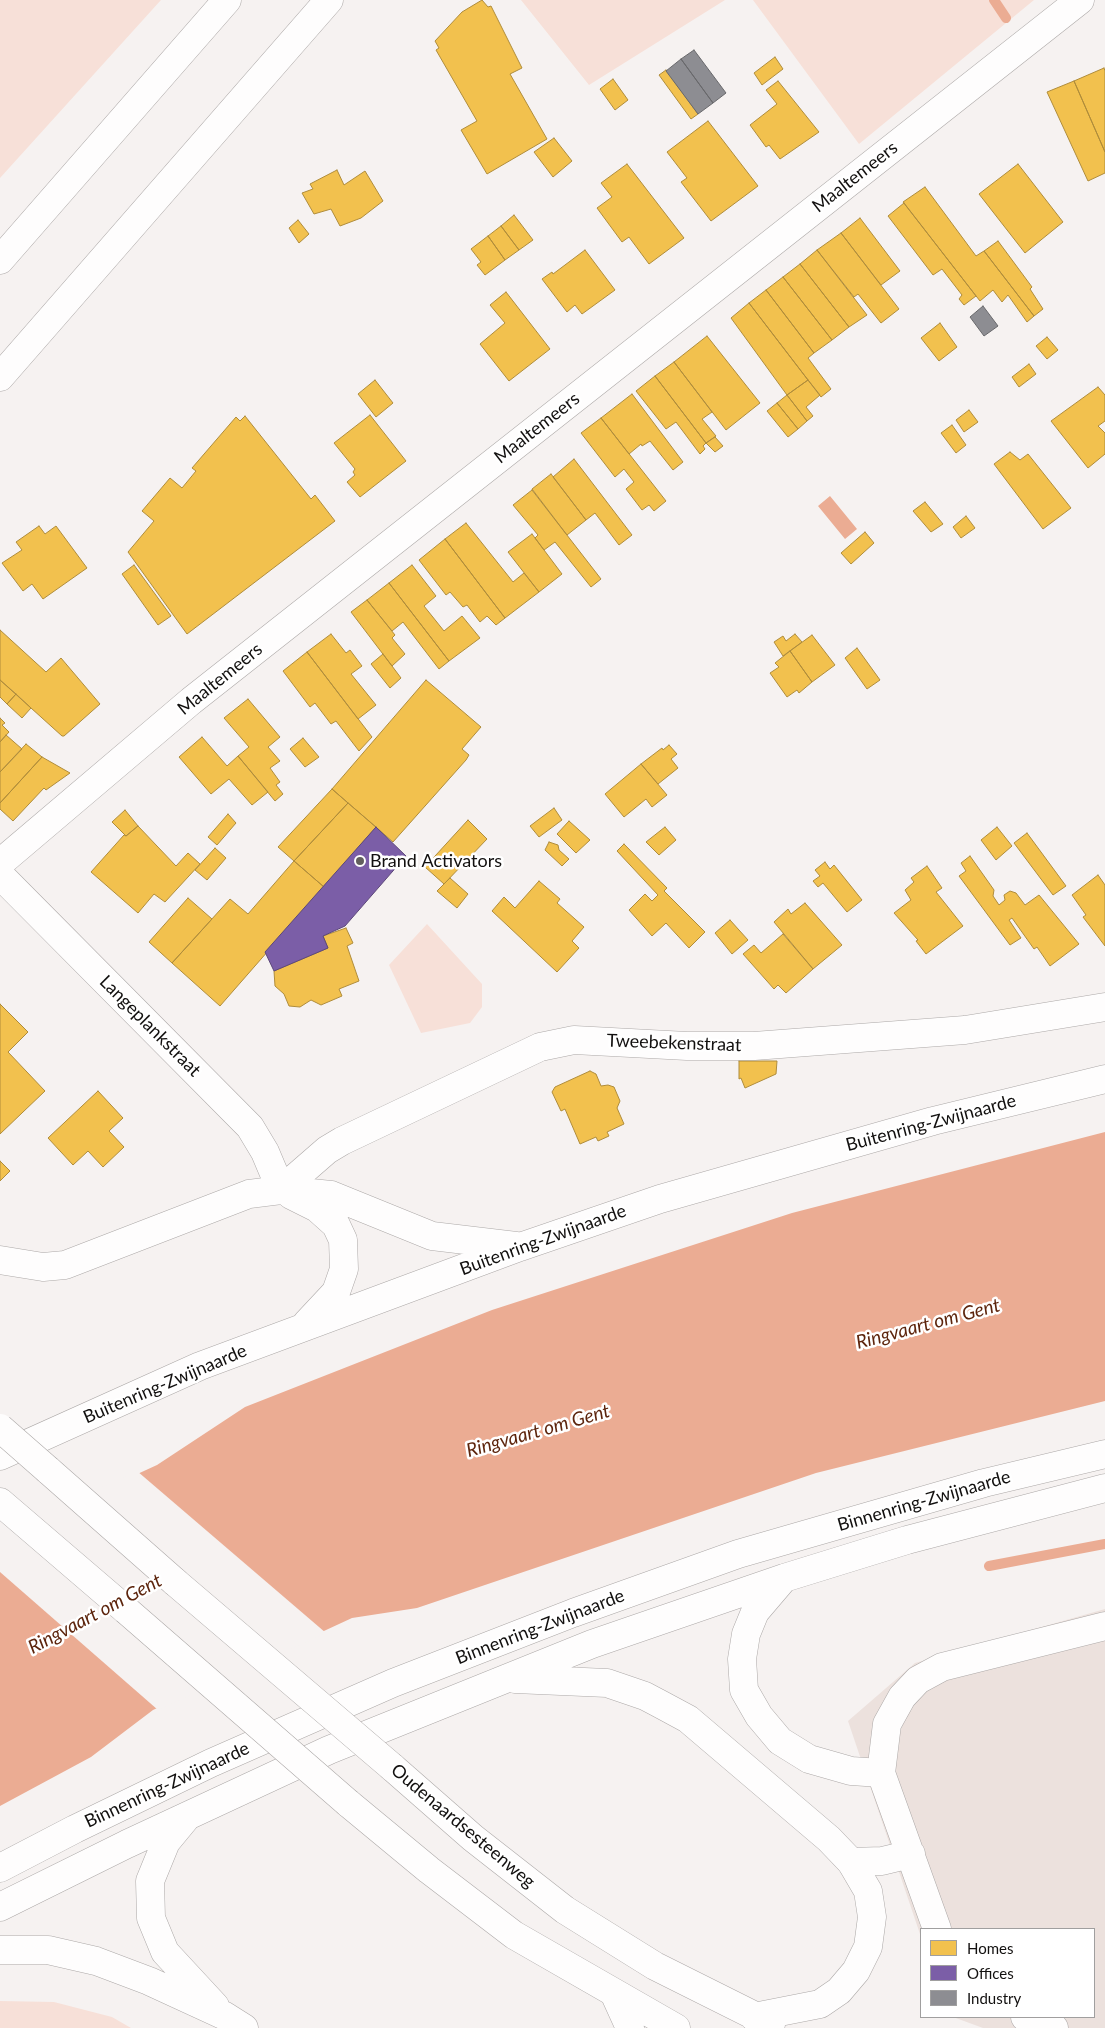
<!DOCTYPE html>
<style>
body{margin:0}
#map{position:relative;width:1105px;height:2028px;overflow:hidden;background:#f6f2f1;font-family:Lato,sans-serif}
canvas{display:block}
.legend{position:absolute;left:920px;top:1928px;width:175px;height:90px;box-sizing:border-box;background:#fff;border:1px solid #a09f9f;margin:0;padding:6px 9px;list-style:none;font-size:15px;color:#12100f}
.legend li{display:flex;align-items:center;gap:10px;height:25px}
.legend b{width:25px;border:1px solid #a09f9f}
</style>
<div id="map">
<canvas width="1105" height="2028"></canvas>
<ul class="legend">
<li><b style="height:14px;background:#f2c14e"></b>Homes</li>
<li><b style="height:14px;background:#7b5ea7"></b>Offices</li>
<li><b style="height:14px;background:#8d8d92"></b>Industry</li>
</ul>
</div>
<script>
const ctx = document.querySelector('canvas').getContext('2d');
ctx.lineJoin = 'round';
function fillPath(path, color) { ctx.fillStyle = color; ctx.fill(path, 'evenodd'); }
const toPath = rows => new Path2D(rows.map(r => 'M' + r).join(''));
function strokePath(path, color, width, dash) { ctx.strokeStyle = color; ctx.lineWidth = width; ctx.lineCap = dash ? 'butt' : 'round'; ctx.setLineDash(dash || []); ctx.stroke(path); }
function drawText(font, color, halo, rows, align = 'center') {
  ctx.font = font + ' Lato,sans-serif'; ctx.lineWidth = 5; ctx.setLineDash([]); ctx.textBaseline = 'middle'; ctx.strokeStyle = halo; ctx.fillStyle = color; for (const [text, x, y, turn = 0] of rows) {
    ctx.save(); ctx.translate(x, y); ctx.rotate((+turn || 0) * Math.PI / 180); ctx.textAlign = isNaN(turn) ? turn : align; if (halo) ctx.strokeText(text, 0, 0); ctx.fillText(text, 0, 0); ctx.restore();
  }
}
fillPath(toPath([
 [1105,1609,1105,2028,983,2028,953,2017,1094,2017,1094,1929,921,1929,921,1937,848,1721,915,1663]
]), '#ece1dd');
fillPath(toPath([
 [0,0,161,0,0,178],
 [521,0,725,0,589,85],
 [753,0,1034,0,859,144],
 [427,924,482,984,482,1007,470,1023,421,1033,389,965],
 [0,2001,54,2002,112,2017,131,2028,0,2028]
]), '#f7e0d8');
fillPath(toPath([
 [830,496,857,529,845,539,818,506],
 [1105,1132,1105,1401,816,1473,417,1608,352,1618,153,1710,91,1757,0,1806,0,1537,157,1465,245,1407,492,1310,792,1213]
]), '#ebac93');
fillPath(toPath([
 [137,1471,326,1633,158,1710,0,1572,0,1534]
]), '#f6f2f1');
const homes = toPath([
 [482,0,488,7,491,6,522,68,510,74,547,139,487,174,461,130,477,121,436,50,439,48,435,41,462,12,482,0],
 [775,57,783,69,762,85,754,73,775,57],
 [1104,68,1105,71,1105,152,1074,81,1104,68],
 [666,70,698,114,691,119,659,75,666,70],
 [613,79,628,100,615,110,600,89,613,79],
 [778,81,819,132,780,159,769,145,766,147,750,125,777,104,766,90,778,81],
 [1074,81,1105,152,1105,173,1088,181,1047,92,1074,81],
 [708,121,758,186,711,221,681,182,687,178,667,152,708,121],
 [554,138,572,161,553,177,534,152,554,138],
 [627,164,684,238,649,264,629,237,622,242,597,208,612,197,601,183,627,164],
 [1018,164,1063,222,1025,253,979,194,1018,164],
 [337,170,344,185,365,171,383,201,361,218,340,226,331,209,314,214,302,193,313,189,310,184,337,170],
 [925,187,976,256,984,251,1034,316,1027,322,1008,295,1002,302,993,290,980,301,903,202,925,187],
 [904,203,976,296,964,305,959,299,962,295,942,269,933,275,888,216,904,203],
 [514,215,533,240,519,250,501,226,514,215],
 [860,218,900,271,881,285,841,233,860,218],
 [298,220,309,234,299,243,289,228,298,220],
 [501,226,519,250,505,260,488,236,501,226],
 [841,233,899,309,881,323,858,294,854,297,817,250,841,233],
 [488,236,505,260,485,275,477,265,481,262,471,249,488,236],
 [998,241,1032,287,1030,289,1043,309,1034,316,984,251,998,241],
 [585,250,615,290,582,314,575,305,567,312,542,279,552,272,553,274,585,250],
 [817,250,867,315,849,327,800,264,817,250],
 [800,264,849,327,832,340,783,277,800,264],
 [783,277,832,340,814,353,766,290,783,277],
 [766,290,814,353,808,358,831,389,821,397,749,303,766,290],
 [506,292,550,349,509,381,480,344,505,323,490,305,506,292],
 [749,303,808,380,787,395,731,318,749,303],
 [940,323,957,347,939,361,921,338,940,323],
 [707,336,760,403,726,430,674,362,707,336],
 [1047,337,1058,350,1047,359,1036,346,1047,337],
 [674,362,712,412,702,419,716,436,706,443,655,376,674,362],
 [1029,364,1036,374,1019,387,1012,377,1029,364],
 [655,376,706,443,703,446,705,449,700,454,676,422,666,429,636,391,655,376],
 [375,380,393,403,376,417,358,394,375,380],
 [808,380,820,395,806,407,813,416,807,421,787,395,808,380],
 [1098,387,1105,395,1105,421,1098,426,1105,433,1105,454,1088,468,1051,421,1098,387],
 [632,394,683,462,673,470,650,441,642,446,641,444,629,454,601,418,632,394],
 [787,395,807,421,798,429,777,403,787,395],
 [777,403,798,429,788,437,767,411,777,403],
 [969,410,978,422,964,432,956,420,969,410],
 [370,415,406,461,360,497,347,482,355,475,353,472,355,469,334,443,370,415],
 [245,416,311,499,315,495,335,521,187,634,128,552,154,521,142,511,170,478,182,488,196,471,192,468,236,417,240,421,245,416],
 [601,418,666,501,654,511,649,505,642,510,626,489,634,482,624,469,615,477,581,433,601,418],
 [952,425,966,445,956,453,941,433,952,425],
 [715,437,723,446,715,452,706,443,715,437],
 [1010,452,1020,460,1028,454,1071,508,1043,529,994,464,1010,452],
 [574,459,632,535,619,545,595,513,586,520,553,477,574,459],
 [551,474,586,520,567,535,532,489,551,474],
 [532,490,601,579,591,587,555,542,544,550,535,538,538,535,513,505,532,490],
 [925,502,943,524,931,532,913,511,925,502],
 [966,516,975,528,961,538,953,527,966,516],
 [466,523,513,582,524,573,539,592,505,618,445,539,466,523],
 [39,526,45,534,56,526,87,568,43,599,32,584,23,591,2,563,22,550,16,542,39,526],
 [865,532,874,543,851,564,841,553,865,532],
 [532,534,562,574,539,592,508,552,532,534],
 [445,539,505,618,496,625,487,616,480,622,467,605,463,607,450,592,446,595,419,560,445,539],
 [134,565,171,616,158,625,122,574,134,565],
 [412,565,436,596,424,606,444,631,462,616,480,638,449,661,389,583,412,565],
 [389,583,449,661,439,669,403,622,392,631,367,600,389,583],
 [367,600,395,635,392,638,405,654,392,666,351,612,367,600],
 [0,630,46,672,61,658,100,704,64,736,62,736,0,680,0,630],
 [331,634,346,653,350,650,362,666,351,674,376,705,358,719,307,652,331,634],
 [795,634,802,642,783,656,774,642,783,636,786,641,795,634],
 [812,635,835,665,812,682,790,651,812,635],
 [857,648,880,680,867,689,845,658,857,648],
 [790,651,812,682,799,693,797,690,787,697,770,673,779,667,775,663,790,651],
 [307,652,372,737,359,751,336,721,331,724,315,703,310,707,283,671,307,652],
 [383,654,401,678,390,688,371,664,383,654],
 [0,680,16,694,7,704,0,697,0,680],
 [426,680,481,727,462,749,469,755,466,760,393,842,332,789,426,680],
 [16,694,31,708,22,718,7,704,16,694],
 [248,699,280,737,268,747,280,761,270,768,280,782,276,785,283,794,275,801,238,756,249,747,224,718,248,699],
 [0,718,5,723,2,725,9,732,0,742,0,718],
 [6,735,22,749,0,772,0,742,6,735],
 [202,737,227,766,238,756,268,792,252,805,229,779,211,794,179,757,202,737],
 [303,738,319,757,305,767,290,749,303,738],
 [26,744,42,757,0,803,0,772,26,744],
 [669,745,677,754,671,759,678,768,658,784,641,764,662,748,663,750,669,745],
 [42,757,70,773,46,790,44,788,13,821,0,809,0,803,42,757],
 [641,764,667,795,652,807,646,799,624,817,605,794,641,764],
 [332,789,348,803,294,861,278,847,332,789],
 [348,803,376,827,324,887,294,861,348,803],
 [554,808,562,820,539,837,530,826,554,808],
 [125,810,138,826,126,836,112,822,125,810],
 [228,814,236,823,217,845,208,837,228,814],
 [468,820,487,839,444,884,425,867,468,820],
 [569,821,590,840,576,853,557,834,569,821],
 [138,826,176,866,188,853,200,864,165,902,154,894,138,913,91,872,124,835,126,836,138,826],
 [665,827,676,840,659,855,646,842,665,827],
 [997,827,1012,846,996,860,981,840,997,827],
 [1027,833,1066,886,1053,895,1014,843,1027,833],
 [549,842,558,845,559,850,569,859,562,866,545,850,549,842],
 [624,844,667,888,664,891,705,932,689,948,666,923,652,936,629,910,645,894,652,901,658,895,617,851,624,844],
 [215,848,226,858,207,880,195,870,215,848],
 [970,856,994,890,993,896,999,905,1005,900,1004,895,1010,891,1016,893,1025,905,1039,895,1079,944,1050,966,1037,947,1034,949,1012,918,1009,920,1021,938,1010,945,959,876,966,871,961,863,970,856],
 [294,861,324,887,220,1006,172,963,230,899,248,914,294,861],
 [825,862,830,869,834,865,862,900,847,912,823,883,818,887,813,881,820,876,815,870,825,862],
 [927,866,942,888,936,892,963,926,926,954,916,941,918,940,894,913,911,900,905,890,914,882,911,878,927,866],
 [1098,875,1105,885,1105,946,1083,917,1086,915,1072,895,1098,875],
 [450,878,468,894,457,908,437,891,450,878],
 [539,881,560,899,557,903,584,927,572,941,579,948,557,972,492,911,504,897,515,908,539,881],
 [188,898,212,919,172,963,149,942,188,898],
 [805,903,842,945,813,969,774,922,788,909,791,914,805,903],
 [730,920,748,940,732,954,715,933,730,920],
 [346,928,353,943,347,946,359,981,339,989,342,996,321,1005,311,1000,300,1007,289,1006,284,994,275,986,274,971,328,948,323,936,346,928],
 [783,934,813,969,786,993,778,985,774,989,743,954,754,945,761,953,783,934],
 [0,1004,28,1032,8,1052,45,1091,0,1134,0,1004],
 [739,1061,777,1061,776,1074,745,1088,741,1078,739,1079,739,1061],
 [590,1071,596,1074,601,1086,608,1085,614,1087,620,1101,617,1108,624,1124,607,1132,609,1136,598,1141,596,1137,580,1144,565,1109,561,1111,552,1092,555,1087,590,1071],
 [98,1091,123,1118,109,1131,124,1147,103,1167,88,1151,73,1165,48,1138,98,1091],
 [0,1161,10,1171,0,1181,0,1161]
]);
fillPath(homes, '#f2c14e');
strokePath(homes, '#af8c3b', 1);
const offices = toPath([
 [376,827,406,856,345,926,323,936,328,948,274,971,265,952,376,827]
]);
fillPath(offices, '#7b5ea7');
strokePath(offices, '#5c4779', 1);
const industry = toPath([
 [694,50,726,93,713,103,681,59,694,50],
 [681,59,713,103,698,114,666,71,681,59],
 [983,306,998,326,984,336,970,317,983,306]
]);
fillPath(industry, '#8d8d92');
strokePath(industry, '#68686b', 1);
strokePath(toPath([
 [994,0,1006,18],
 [989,1566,1105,1544]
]), '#ebac93', 10);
const minor = toPath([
 [0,863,191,701,1080,0],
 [0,875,250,1127,265,1152,281,1190,327,1150,342,1141,540,1047,574,1040,687,1046,754,1046,965,1030,1105,1007],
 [851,1862,882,1861,911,1854],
 [937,1929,881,1773,887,1724,902,1697,918,1680,942,1667,1105,1626],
 [1025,2017,1054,2028]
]);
const highway = toPath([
 [0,260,227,0],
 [0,377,329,0],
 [291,1195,317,1208,336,1225,343,1240,344,1269,336,1292,307,1323],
 [0,1260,43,1267,65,1265,249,1194,281,1190,331,1195,432,1236,516,1246],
 [0,1456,200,1366,520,1247,660,1199,933,1121,1105,1079],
 [48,1470,175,1582],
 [0,1502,126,1610],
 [784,1578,755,1612,746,1634,742,1659,744,1690,759,1716,780,1741,809,1759,851,1771,881,1773],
 [515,1679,607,1683,645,1696,662,1705,688,1719,829,1839,851,1862,868,1891,872,1917,868,1947,856,1971,839,1991,820,2004,754,2017],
 [392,1767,473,1838,565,1910,655,1966,771,2024],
 [348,1803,429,1870,514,1935,676,2028],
 [185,1819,166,1842,150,1881,151,1918,165,1952,215,2006],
 [0,1868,75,1829,211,1763,393,1683,573,1613,738,1554,984,1483,1105,1454],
 [0,1907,127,1844,329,1750,592,1644,784,1578,907,1540,1105,1488],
 [0,1950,48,1950,96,1961,149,1981,225,2016,244,2028],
 [615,1995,630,2028]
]);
strokePath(minor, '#aca8a7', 29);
strokePath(highway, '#aca8a7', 29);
strokePath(minor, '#fefdfd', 28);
strokePath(highway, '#fefdfd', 28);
const highwayBridge = toPath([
 [0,1428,48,1470],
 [175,1582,392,1767],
 [126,1610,348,1803]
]);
strokePath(highwayBridge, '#aca8a7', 29, []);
strokePath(highwayBridge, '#fefdfd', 28);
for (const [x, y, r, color] of [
 [360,861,5,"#625f5e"]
]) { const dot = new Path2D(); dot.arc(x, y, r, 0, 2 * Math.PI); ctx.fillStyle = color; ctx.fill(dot); strokePath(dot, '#fff', 2); }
drawText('18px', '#12100f', '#fff', [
 ["Maaltemeers",855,177,-38],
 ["Maaltemeers",537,428,-38],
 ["Maaltemeers",220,679,-39],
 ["Langeplankstraat",150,1026,45],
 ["Tweebekenstraat",674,1043,2],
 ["Buitenring-Zwijnaarde",931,1123,-15],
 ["Buitenring-Zwijnaarde",543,1240,-20],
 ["Buitenring-Zwijnaarde",165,1384,-23],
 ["Binnenring-Zwijnaarde",924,1501,-16],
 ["Binnenring-Zwijnaarde",540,1627,-21],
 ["Binnenring-Zwijnaarde",167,1785,-25],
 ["Oudenaardsesteenweg",463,1826,40]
]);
drawText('18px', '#12100f', '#fff', [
 ["Brand Activators",370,861]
], 'left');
drawText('italic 19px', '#5d250d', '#fff', [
 ["Ringvaart om Gent",928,1324,-15],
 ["Ringvaart om Gent",538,1431,-16],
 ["Ringvaart om Gent",95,1614,-28]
]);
</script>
